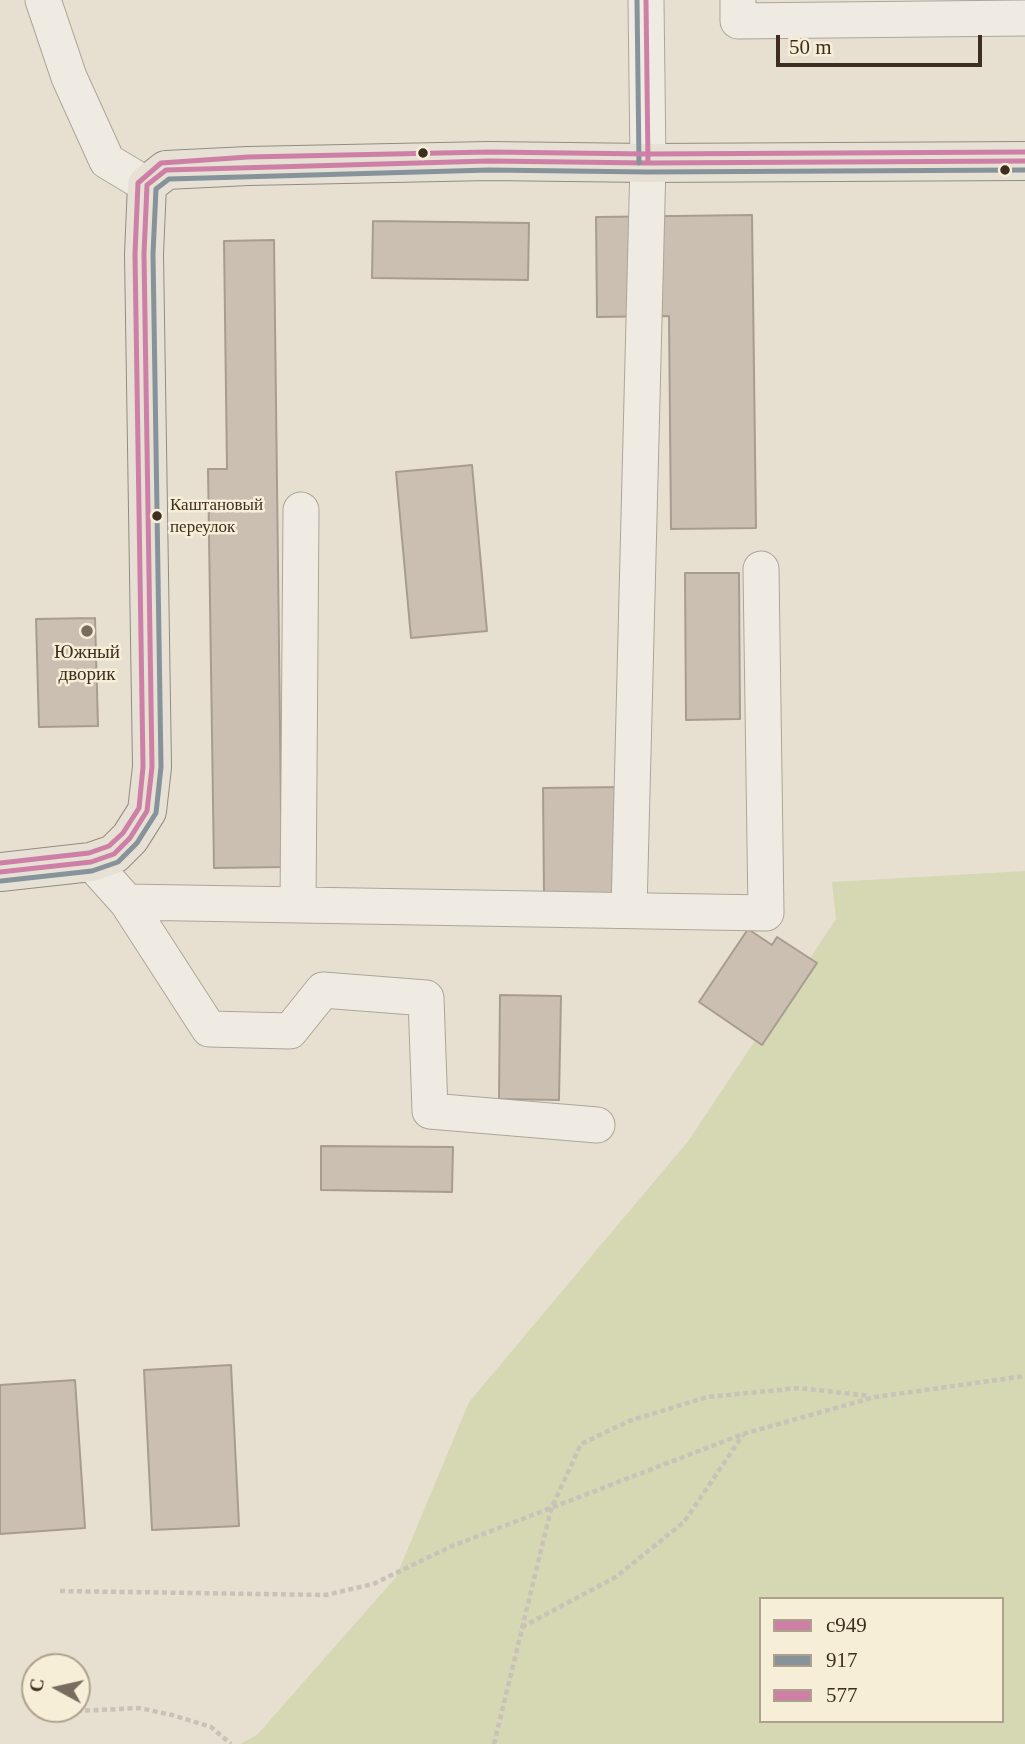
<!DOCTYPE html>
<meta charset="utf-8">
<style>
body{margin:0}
#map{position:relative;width:1025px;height:1744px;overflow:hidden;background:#e7e0d1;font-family:"Times New Roman",serif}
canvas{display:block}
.legend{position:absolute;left:759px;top:1597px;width:245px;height:126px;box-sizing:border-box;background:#f7eed8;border:2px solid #ada18e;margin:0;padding:9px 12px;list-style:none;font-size:21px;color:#3d2e20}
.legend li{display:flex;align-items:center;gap:14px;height:35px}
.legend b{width:35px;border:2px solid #ada18e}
.north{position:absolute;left:21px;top:1653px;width:70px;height:70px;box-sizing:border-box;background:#f7eed8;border:2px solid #ada18e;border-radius:50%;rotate:278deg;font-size:19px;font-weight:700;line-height:28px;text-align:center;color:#3d2e20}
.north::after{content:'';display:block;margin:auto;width:24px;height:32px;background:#786c5e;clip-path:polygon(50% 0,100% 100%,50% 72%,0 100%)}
.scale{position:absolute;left:776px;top:35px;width:206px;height:32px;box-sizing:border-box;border:4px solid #3d2e20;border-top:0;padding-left:9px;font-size:21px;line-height:24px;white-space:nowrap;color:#3d2e20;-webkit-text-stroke:5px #f7eed8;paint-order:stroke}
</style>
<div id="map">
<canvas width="1025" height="1744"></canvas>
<ul class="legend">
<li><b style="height:9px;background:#ce7fa6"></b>с949</li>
<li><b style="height:9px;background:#86939b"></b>917</li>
<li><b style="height:9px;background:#ce7fa6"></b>577</li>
</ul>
<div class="north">С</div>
<div class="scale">50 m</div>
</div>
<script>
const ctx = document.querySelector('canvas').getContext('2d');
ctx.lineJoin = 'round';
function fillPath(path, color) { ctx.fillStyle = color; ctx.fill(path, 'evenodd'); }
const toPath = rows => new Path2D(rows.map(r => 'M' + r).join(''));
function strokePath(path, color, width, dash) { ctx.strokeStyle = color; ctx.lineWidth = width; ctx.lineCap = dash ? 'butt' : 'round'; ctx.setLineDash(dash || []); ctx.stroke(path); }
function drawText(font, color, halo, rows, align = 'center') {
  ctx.font = font + ' "Times New Roman",serif'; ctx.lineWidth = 5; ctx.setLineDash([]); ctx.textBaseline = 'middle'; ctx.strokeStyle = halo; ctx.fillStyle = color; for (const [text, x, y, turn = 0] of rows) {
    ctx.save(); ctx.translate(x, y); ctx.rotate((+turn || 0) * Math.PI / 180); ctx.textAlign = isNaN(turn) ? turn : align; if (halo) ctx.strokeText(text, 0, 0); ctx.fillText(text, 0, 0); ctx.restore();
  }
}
fillPath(toPath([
 [1025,871,1025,1744,240,1744,257,1735,396,1577,469,1402,689,1140,836,919,832,882],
 [761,1599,1002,1599,1002,1721,761,1721]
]), '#d6d7b3');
const building = toPath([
 [752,215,756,528,671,529,669,316,597,317,596,217,752,215],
 [373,221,529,223,528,280,372,278,373,221],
 [274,240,281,808,285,867,214,868,208,469,227,469,224,241,274,240],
 [472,465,487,631,411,638,396,472,472,465],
 [685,573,739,573,740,719,686,720,685,573],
 [95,618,98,726,39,727,36,619,95,618],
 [624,787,624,894,544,895,543,788,624,787],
 [748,929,772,945,777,937,817,963,762,1045,699,1002,748,929],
 [500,995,561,996,559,1100,499,1099,500,995],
 [321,1146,453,1147,452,1192,321,1190,321,1146],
 [231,1365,239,1526,152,1530,144,1370,231,1365],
 [75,1380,85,1528,0,1534,0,1385,75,1380]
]);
fillPath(building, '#cbbfb2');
strokePath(building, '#a89c90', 2);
const minor = toPath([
 [43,0,69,77,107,161,147,185],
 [738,0,738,21,1025,18],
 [91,862,127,902,209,1029,290,1031,323,990,426,998,430,1111,597,1125],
 [127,902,766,913,761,569],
 [298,905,301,510],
 [629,910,648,163,646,0]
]);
const major = toPath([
 [0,872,91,862,114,854,130,838,147,811,152,767,144,254,147,185,166,170,248,166,489,161,648,163,1025,161]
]);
strokePath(minor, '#ada599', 37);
strokePath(major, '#928b80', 40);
strokePath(toPath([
 [60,1591,326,1595,373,1584,452,1546,743,1434,875,1397,1025,1376],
 [522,1627,616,1577,684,1522,743,1435],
 [52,1718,77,1711,139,1708,172,1715,211,1727,231,1744],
 [494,1744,551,1509,581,1444,629,1421,707,1397,799,1388,870,1396]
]), '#c8c2b9', 4.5, [5, 3.5]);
strokePath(minor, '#efebe3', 35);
strokePath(major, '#e6e1d4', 38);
strokePath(toPath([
 [646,0,648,163],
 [0,872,91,862,114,854,130,838,147,811,152,767,144,254,147,185,166,170,489,161,648,163,1025,161]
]), '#ce7fa6', 5);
strokePath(toPath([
 [637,0,639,163],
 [1,881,92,871,118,862,137,843,156,813,161,767,153,254,156,189,169,179,489,170,648,172,1025,170]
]), '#86939b', 5);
strokePath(toPath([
 [0,863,89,853,109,846,123,833,139,808,143,767,135,254,138,183,161,163,248,157,489,152,648,154,1025,152]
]), '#ce7fa6', 5);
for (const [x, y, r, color] of [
 [423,153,6,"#3d2e20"],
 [1005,170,6,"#3d2e20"],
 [157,516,6,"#3d2e20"],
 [87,631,7,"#786c5e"]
]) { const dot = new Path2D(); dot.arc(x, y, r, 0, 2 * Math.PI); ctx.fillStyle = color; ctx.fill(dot); strokePath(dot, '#f7eed8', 2.5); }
drawText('17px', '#3d2e20', '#f7eed8', [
 ["Каштановый",170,506],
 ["переулок",170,528]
], 'left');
drawText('19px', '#3d2e20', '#f7eed8', [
 ["Южный",87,653],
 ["дворик",87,675]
]);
</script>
